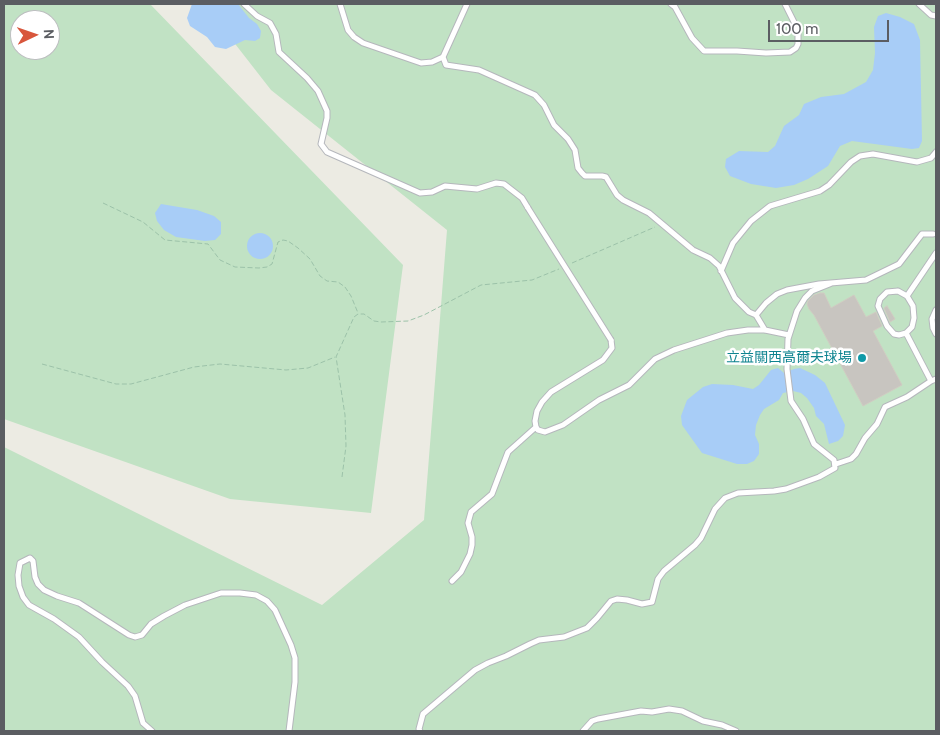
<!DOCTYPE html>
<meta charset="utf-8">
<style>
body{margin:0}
#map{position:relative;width:940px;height:735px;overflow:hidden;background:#ecebe3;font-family:Cabin,sans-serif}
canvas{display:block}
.frame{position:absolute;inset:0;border:5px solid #5b5d62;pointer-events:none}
.north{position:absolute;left:10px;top:10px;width:50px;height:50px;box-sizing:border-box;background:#fff;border:1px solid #bdbec0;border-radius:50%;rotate:87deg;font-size:14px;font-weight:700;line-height:20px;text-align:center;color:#5b5d62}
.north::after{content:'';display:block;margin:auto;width:18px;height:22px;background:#d8563c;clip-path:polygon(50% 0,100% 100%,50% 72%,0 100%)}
.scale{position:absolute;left:768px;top:20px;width:121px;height:22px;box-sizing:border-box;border:2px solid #5b5d62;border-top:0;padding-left:6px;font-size:15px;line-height:18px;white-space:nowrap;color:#5b5d62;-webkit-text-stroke:4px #fff;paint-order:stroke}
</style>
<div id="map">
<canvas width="940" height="735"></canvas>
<div class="frame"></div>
<div class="north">N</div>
<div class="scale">100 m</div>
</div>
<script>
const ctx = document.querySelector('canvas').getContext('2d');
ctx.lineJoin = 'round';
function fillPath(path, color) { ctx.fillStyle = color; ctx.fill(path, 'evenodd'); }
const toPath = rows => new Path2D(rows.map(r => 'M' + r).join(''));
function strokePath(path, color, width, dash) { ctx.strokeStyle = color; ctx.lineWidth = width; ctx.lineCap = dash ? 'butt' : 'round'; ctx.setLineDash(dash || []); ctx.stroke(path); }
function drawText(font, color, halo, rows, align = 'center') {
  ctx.font = font + ' Cabin,"Noto Sans TC",sans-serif'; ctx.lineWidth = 5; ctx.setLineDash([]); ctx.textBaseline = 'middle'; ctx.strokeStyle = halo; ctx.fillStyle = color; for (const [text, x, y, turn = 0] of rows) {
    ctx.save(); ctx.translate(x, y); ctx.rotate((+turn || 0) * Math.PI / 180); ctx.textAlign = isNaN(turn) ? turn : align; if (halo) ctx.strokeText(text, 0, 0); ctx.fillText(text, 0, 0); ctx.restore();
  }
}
fillPath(toPath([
 [4,4,150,4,403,265,371,513,230,499,4,419],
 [20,20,50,20,50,50,20,50],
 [204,4,936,4,936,731,6,731,4,730,4,447,322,605,424,520,447,230,271,90]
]), '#c1e2c4');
fillPath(toPath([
 [192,4,238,4,249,18,257,24,261,31,260,38,255,41,245,40,226,49,215,47,207,37,190,26,187,18],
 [886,13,900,17,914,24,920,40,922,141,919,148,912,149,852,141,840,146,828,166,808,179,794,185,776,188,751,184,730,176,725,167,726,159,739,151,768,152,775,146,784,126,799,115,804,104,821,97,844,94,866,82,873,70,875,53,874,27,878,16],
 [161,204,197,210,214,216,221,222,221,234,215,240,205,241,176,237,164,230,157,221,155,213],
 '247 246a13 13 0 1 1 26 0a13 13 0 1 1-26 0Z',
 [778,368,784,373,794,369,800,368,815,375,825,383,845,425,843,436,838,441,829,444,824,424,816,416,814,408,807,398,801,393,793,391,783,393,779,400,764,409,760,415,756,425,755,435,759,444,759,454,754,461,747,464,737,464,702,453,682,425,681,416,687,400,703,387,712,384,733,385,753,389,759,385,771,370]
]), '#a8cdf7');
const building = toPath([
 [820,293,824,293,831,308,854,295,866,317,876,312,882,326,873,331,902,385,863,406,814,315,809,309,807,304,808,301,814,295,820,293],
 [887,306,895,319,890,322,884,308,887,306]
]);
fillPath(building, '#c8c5c0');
strokePath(building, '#d0cdc2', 1);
const service = toPath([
 [244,4,257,16,270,23,276,34,279,52,307,78,318,91,327,111,327,118,321,144,327,152,420,193,432,192,445,186,477,189,496,183,504,184,522,198,528,208],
 [340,4,348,30,354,37,363,43,421,63,432,62,443,57],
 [467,4,443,57,446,65,479,70,535,95,544,105,554,125,568,139,575,150,578,168,582,173,585,176,602,176,606,177,617,195,623,200,649,213,693,250,710,258,719,266,735,298,749,312,756,315,766,303,777,294,787,290,819,284,866,280,899,264,922,234,933,234],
 [671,4,675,7,692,38,704,51,737,51,766,53,790,52,796,48,798,44,798,30,785,4],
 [919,4,931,15,936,16],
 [721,271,733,243,751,221,770,206,820,191,829,185,851,162,860,156,873,154,917,162,931,158,936,152],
 [898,291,907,296,913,306,914,318,912,327,906,333,899,335,894,334,887,326,878,306,880,299,887,292,898,291],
 [907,296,936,253],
 [936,310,932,319,933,328,936,334],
 [756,315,765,330],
 [906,333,931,381],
 [611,340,612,348,603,360,551,392,542,402,537,411,535,421,536,427,538,430,545,432,563,425,599,400,629,385,655,359,674,350,727,333,748,330,765,330,789,335],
 [836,464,851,459,856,454,865,438,877,424,885,407,907,397,931,381,936,379],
 [452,581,461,572,470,554,472,545,472,537,468,523,471,512,492,494,508,452,536,427],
 [152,731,143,723,135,696,128,686,102,662,79,637,54,619,29,605,23,597,19,586,18,575,20,563,30,558,33,561,35,577,38,584,44,590,57,596,79,603,129,635,135,637,142,635,151,624,164,616,185,605,221,593,240,593,256,595,267,601,275,610,291,645,295,658,295,682,289,731],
 [420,731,419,729,423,714,475,670,488,663,506,656,530,644,539,640,564,637,587,628,597,618,611,601,617,599,627,600,642,604,652,602,658,579,664,571,695,545,701,538,715,509,725,498,738,493,774,491,786,489,819,477,835,468,834,460,814,444,803,419,791,401,787,369,788,339,797,311,805,298,812,291,832,283],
 [583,731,592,721,598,719,641,711,652,712,669,709,682,711,703,721,722,725,736,731]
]);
strokePath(service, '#b5b7bc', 7);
strokePath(toPath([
 [103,203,143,222,165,240,208,244,220,260,235,267,259,268,267,267,272,264,278,242,283,240,288,241,298,248,310,259,320,276,327,281,338,282,345,287,351,296,358,313],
 [572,263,655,227],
 [42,364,116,384,131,384,194,367,220,364,286,370,308,368,335,357],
 [342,477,346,446,345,415,336,357,354,317,358,314,364,314,374,321,381,322,408,321,424,315,481,285,532,280,559,269]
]), '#9cc2a9', 1, [5, 2.5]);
strokePath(service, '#fff', 5);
const serviceBridge = toPath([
 [528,208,611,340]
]);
strokePath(serviceBridge, '#b5b7bc', 7, []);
strokePath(serviceBridge, '#fff', 5);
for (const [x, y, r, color] of [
 [862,358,5,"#0f9aa8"]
]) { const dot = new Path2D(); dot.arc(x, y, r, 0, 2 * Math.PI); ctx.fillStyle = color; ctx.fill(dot); strokePath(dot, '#fff', 2); }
drawText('14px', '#0d838f', '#fff', [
 ["立益關西高爾夫球場",852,358]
], 'right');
</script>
